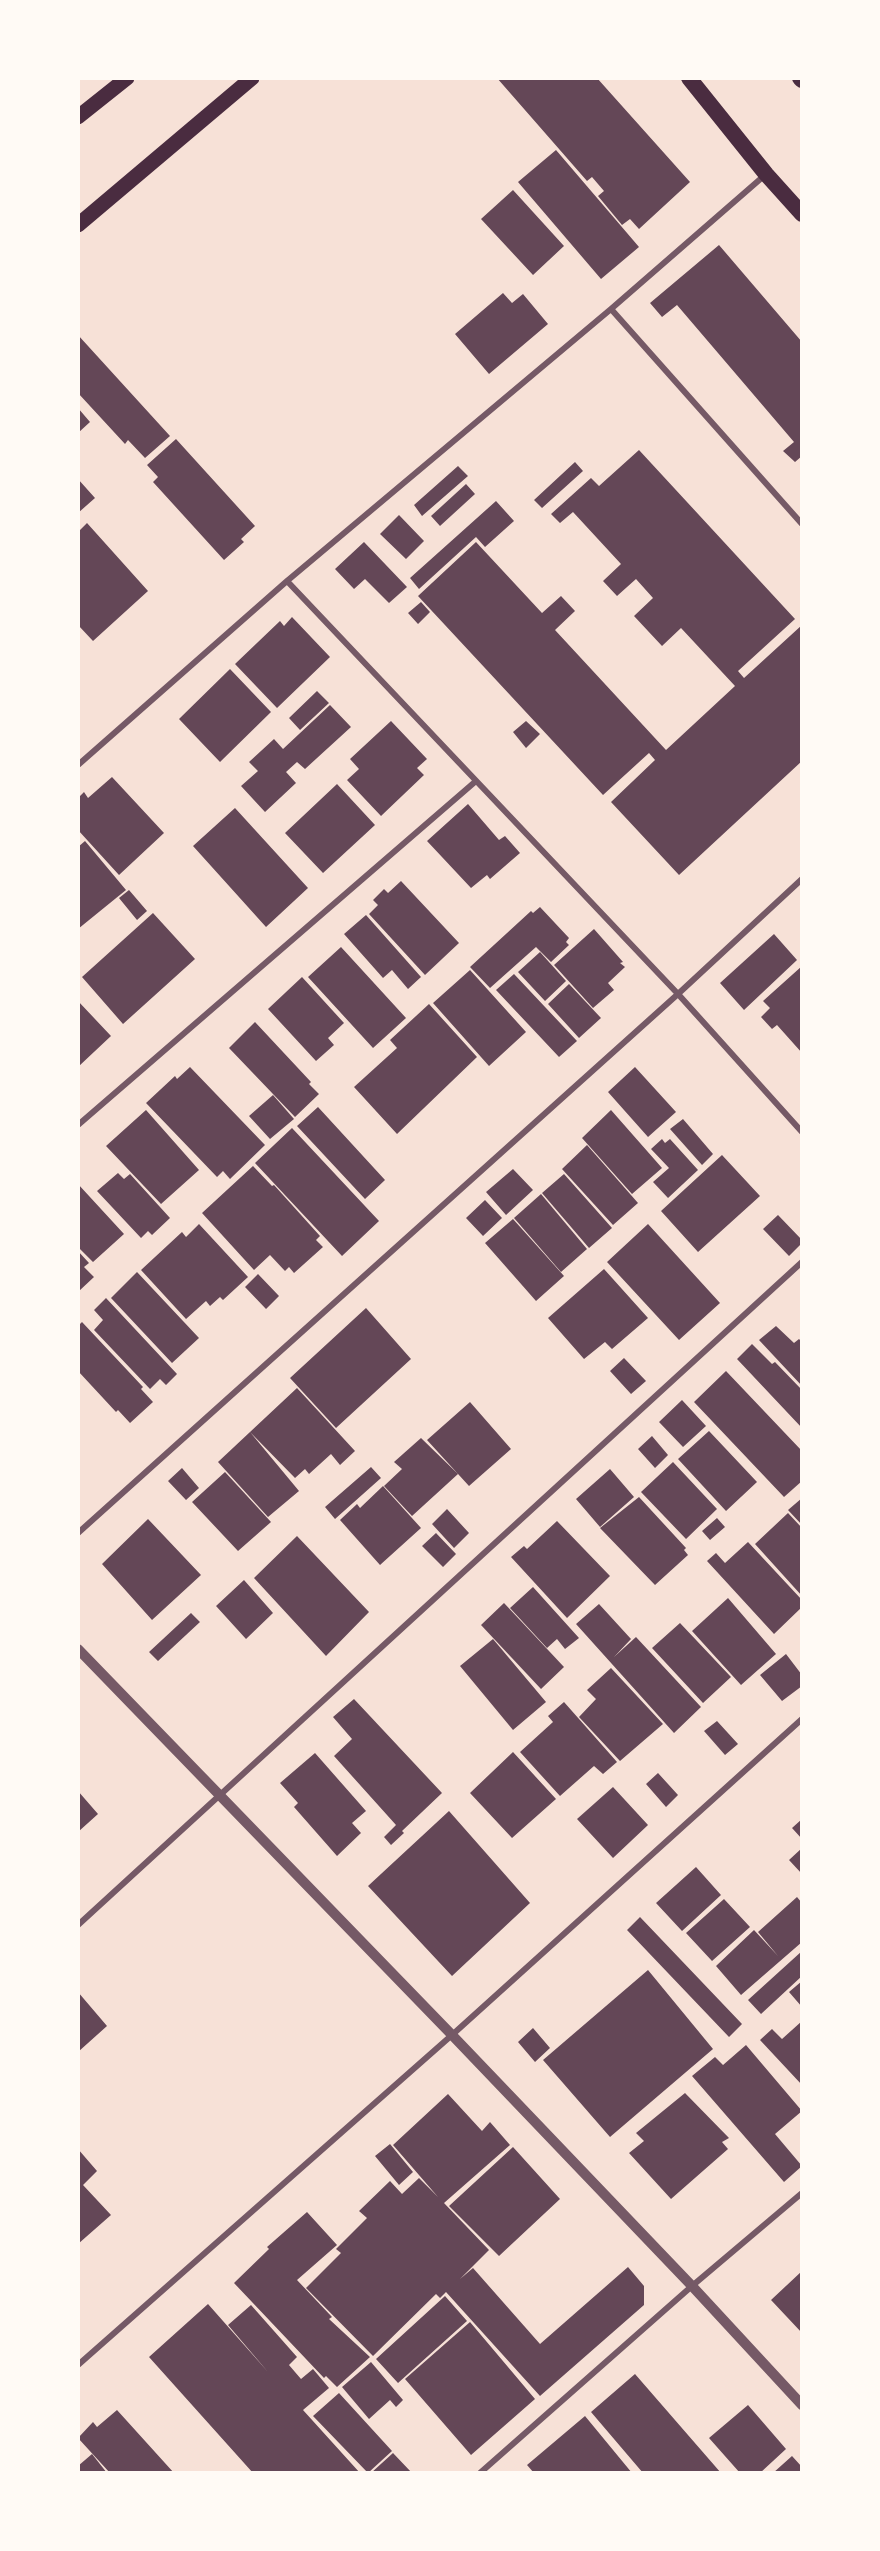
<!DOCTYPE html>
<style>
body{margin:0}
#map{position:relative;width:880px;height:2551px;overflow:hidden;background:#f7e1d7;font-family:"Roboto Condensed",sans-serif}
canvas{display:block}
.frame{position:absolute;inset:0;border:80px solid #fffaf5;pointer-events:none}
</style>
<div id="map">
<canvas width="880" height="2551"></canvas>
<div class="frame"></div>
</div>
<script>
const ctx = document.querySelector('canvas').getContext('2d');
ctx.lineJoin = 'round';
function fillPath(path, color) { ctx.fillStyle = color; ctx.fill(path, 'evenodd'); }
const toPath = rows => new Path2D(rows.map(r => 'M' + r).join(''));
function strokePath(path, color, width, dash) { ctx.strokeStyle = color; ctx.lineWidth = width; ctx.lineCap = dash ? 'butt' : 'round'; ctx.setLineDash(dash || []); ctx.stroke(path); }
fillPath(toPath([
 [497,78,597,78,690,182,639,229,630,219,622,225,598,196,604,191,592,177,587,181],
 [556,150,639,247,601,279,518,182],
 [513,190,564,246,533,275,481,219],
 [719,245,802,342,802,456,795,462,783,451,794,442,677,305,662,317,650,303],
 [503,293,512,303,523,294,548,324,489,374,455,334],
 [78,335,170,436,145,458,128,440,125,444,78,393],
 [78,408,90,422,78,433],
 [176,439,255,526,241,539,244,542,224,560,153,482,158,477,147,465],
 [639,450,795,619,738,671,744,678,802,625,802,761,679,875,611,802,655,760,649,753,603,795,418,596,476,542,542,613,561,596,575,611,555,630,666,750,735,686,681,628,662,646,634,616,653,598,636,579,617,596,603,581,621,564,573,512,560,523,551,514,591,478,599,486],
 [575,462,583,471,542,508,534,500],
 [458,466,468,476,422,516,414,505],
 [78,479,95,498,78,513],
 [466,484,475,494,440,526,431,516],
 [496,501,514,521,485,547,476,537,419,589,410,578],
 [399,515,424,541,406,559,380,534],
 [87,523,148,591,93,641,78,625,78,532],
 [364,542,407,587,389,603,365,579,354,589,335,569],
 [421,602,430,612,418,624,408,613],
 [292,617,330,657,277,708,235,664,280,621,284,626],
 [230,669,271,712,220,762,179,719],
 [317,691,329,703,300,730,289,718],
 [330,705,351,727,305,769,297,762,286,772,296,783,265,812,241,786,258,771,249,762,274,739,283,749],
 [391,721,427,759,417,768,424,775,381,816,347,780,359,769,350,759],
 [526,721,540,734,526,748,513,732],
 [112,777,164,833,119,875,78,830,78,798,84,792,88,798],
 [337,784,375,825,323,873,285,833],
 [468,804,499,840,505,836,520,853,490,879,487,875,471,888,427,841],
 [235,808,308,888,266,927,193,846],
 [85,841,126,890,78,929,78,847],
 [401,881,459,943,425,975,369,914,378,905,373,900,384,889,388,893],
 [129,890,147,911,137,920,119,898],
 [540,907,569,938,566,942,569,945,551,962,536,947,490,988,470,967,531,911,533,913],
 [153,913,195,959,123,1024,82,977],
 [366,915,421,977,408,989,392,970,383,978,344,934],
 [594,929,623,962,620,963,625,967,608,983,614,990,593,1008,554,965],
 [774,934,797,960,744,1010,720,983],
 [341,947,406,1018,373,1048,308,977],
 [540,952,566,981,545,1001,518,972],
 [802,966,802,1053,777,1025,772,1029,761,1017,770,1008,763,1001],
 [470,970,526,1032,489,1066,433,1003],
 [514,974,577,1041,559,1057,496,990],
 [302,977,344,1023,328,1038,334,1045,316,1061,268,1009],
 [569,984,601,1018,579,1038,548,1004],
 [78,1001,111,1036,78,1067],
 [429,1004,477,1057,397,1134,354,1087,397,1048,390,1040],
 [255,1022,311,1082,309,1084,319,1094,295,1117,229,1048],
 [190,1067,265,1145,230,1179,223,1171,217,1177,146,1103,175,1076,177,1079],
 [635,1067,676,1112,648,1137,608,1092],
 [273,1095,294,1119,270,1139,249,1116],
 [318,1107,385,1180,365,1199,297,1126],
 [146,1110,199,1170,161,1204,106,1146],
 [611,1110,662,1168,632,1194,582,1138],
 [683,1119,713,1154,702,1165,670,1129],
 [292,1128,379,1221,342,1256,255,1163],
 [662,1139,665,1143,670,1139,698,1170,668,1198,653,1182,669,1168,651,1149],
 [587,1145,638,1203,613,1225,562,1169],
 [722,1155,760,1196,698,1252,661,1211],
 [253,1166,272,1186,274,1185,320,1236,316,1240,323,1247,294,1273,289,1267,285,1271,270,1255,254,1270,202,1213],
 [513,1169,533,1190,506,1215,486,1192],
 [118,1173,124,1179,130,1174,170,1218,152,1235,148,1231,141,1238,97,1191],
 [564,1174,612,1228,589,1248,542,1193],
 [78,1184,124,1234,93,1262,78,1247],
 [541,1194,587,1249,561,1272,514,1218],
 [485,1200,502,1218,483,1236,466,1218],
 [778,1215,802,1240,802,1243,789,1256,763,1229],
 [513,1219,564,1276,536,1301,485,1243],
 [199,1224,248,1277,223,1300,220,1297,210,1306,206,1301,186,1319,141,1270,182,1232,186,1237],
 [648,1224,720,1303,679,1340,607,1262],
 [78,1251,89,1263,84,1267,94,1277,78,1292],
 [604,1269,648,1318,612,1349,605,1342,584,1359,548,1318],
 [137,1272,199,1338,172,1363,111,1298],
 [258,1274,279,1296,266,1309,245,1287],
 [106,1298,177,1374,166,1385,160,1379,150,1389,94,1330,103,1320,94,1310],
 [366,1308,411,1359,336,1428,290,1378],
 [82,1322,143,1387,141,1389,153,1402,130,1423,118,1410,116,1412,78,1371,78,1326],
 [776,1326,794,1343,799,1339,802,1342,802,1386,759,1340],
 [752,1344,772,1364,775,1362,802,1390,802,1428,737,1359],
 [624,1358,646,1381,631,1394,610,1371],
 [726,1371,802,1451,802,1481,784,1497,694,1402],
 [297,1388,355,1451,340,1465,331,1454,309,1474,305,1469,295,1478,250,1432],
 [682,1400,706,1426,683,1447,659,1422],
 [470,1402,511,1449,469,1486,427,1440],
 [709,1431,757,1482,726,1511,678,1459],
 [250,1432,299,1491,268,1517,218,1462],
 [652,1436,668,1455,655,1468,638,1449],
 [421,1438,458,1474,412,1516,384,1486,402,1469,394,1462],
 [673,1462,717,1509,686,1539,641,1492],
 [371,1467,381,1478,335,1519,325,1507],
 [182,1468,199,1488,186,1500,168,1481],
 [610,1469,634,1497,600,1527,576,1499],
 [225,1472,271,1522,238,1551,192,1502],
 [383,1486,421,1528,380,1565,340,1520,357,1504,360,1508],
 [639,1497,686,1548,684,1550,688,1555,655,1585,600,1528],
 [802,1498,802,1525,788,1510],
 [447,1509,469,1533,454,1548,432,1524],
 [788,1513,802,1528,802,1596,755,1544],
 [717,1518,725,1527,710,1540,702,1531],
 [148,1519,201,1575,152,1620,102,1564],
 [557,1521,610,1576,567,1618,511,1557,524,1546,527,1549],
 [436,1533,456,1554,443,1567,422,1546],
 [297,1536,369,1612,326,1656,254,1578],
 [748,1542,802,1600,802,1607,774,1634,707,1561,716,1553,725,1563],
 [244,1580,273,1613,246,1639,216,1606],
 [533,1587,579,1638,565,1649,557,1639,547,1648,510,1608],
 [728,1598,776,1654,741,1685,692,1631],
 [504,1603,564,1667,541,1689,481,1625],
 [599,1604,631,1639,614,1657,636,1637,701,1707,674,1733,576,1624],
 [191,1613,200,1622,158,1661,149,1652],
 [680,1623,731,1677,703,1703,652,1648],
 [493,1639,546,1702,513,1730,460,1666],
 [786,1654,802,1675,802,1686,782,1701,760,1675],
 [611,1668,663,1724,620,1761,579,1717,596,1699,587,1690],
 [354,1699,442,1793,402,1831,404,1833,391,1845,384,1837,396,1825,334,1756,352,1739,333,1717],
 [564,1702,617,1762,603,1774,594,1766,560,1796,520,1752,553,1722,548,1716],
 [717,1721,738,1744,725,1755,704,1731],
 [513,1752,556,1799,512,1838,470,1793],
 [315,1753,366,1811,352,1823,361,1833,337,1856,294,1807,298,1803,280,1783],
 [658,1773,678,1795,666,1807,646,1784],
 [613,1787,648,1825,613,1858,577,1819],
 [78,1791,98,1814,78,1832],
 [449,1811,530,1903,452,1976,368,1886],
 [802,1819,802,1839,792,1828],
 [802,1848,802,1874,789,1860],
 [696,1867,721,1895,682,1931,656,1903],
 [797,1897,802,1903,802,1942,741,1995,716,1966,754,1930,778,1956,758,1932],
 [724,1899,750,1927,712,1961,686,1933],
 [640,1917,742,2024,729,2037,627,1930],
 [802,1951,802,1976,761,2014,748,2000],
 [648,1970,713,2049,610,2137,543,2060],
 [802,1981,802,2007,789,1992],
 [78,1992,107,2026,78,2052],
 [802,2021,802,2085,760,2040,772,2029,782,2039],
 [533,2028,550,2048,535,2062,518,2042],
 [746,2045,802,2111,775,2134,802,2166,784,2182,692,2076,715,2057,723,2065],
 [685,2093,729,2138,722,2142,728,2149,671,2199,629,2153,644,2141,636,2133],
 [448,2094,482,2131,490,2122,510,2145,444,2203,489,2250,460,2279,473,2268,540,2344,628,2267,644,2286,644,2305,540,2396,446,2292,440,2298,436,2294,373,2356,306,2288,341,2253,336,2249,367,2218,359,2211,390,2181,402,2194,419,2178,438,2197,393,2145],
 [390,2144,413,2172,399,2185,375,2156],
 [513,2147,560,2199,499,2256,449,2206],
 [78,2149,97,2171,83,2185,111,2215,78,2244],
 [307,2212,337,2245,297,2280,332,2317,329,2319,370,2357,337,2387,326,2376,324,2378,234,2283,269,2249,267,2247],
 [802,2271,802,2333,771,2300],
 [445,2296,467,2321,398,2383,376,2359],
 [208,2304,268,2372,228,2325,251,2305,297,2357,289,2365,301,2379,313,2369,329,2388,303,2410,360,2473,253,2473,149,2357],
 [470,2322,535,2399,471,2455,405,2379],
 [371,2362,403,2400,396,2407,390,2400,369,2419,342,2387],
 [635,2374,721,2473,643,2473,591,2412],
 [339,2393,392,2451,368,2473,313,2416],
 [748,2405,786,2449,760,2473,740,2473,709,2438],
 [117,2410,174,2473,110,2473,78,2438,93,2422,97,2427],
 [585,2416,632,2473,534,2473,527,2465],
 [393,2453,412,2473,371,2473],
 [92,2454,107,2473,78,2473,78,2466],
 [792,2456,802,2467,802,2473,773,2473]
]), '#644757');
strokePath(toPath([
 [611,309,802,524],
 [287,581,678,994,802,1132],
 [78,765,287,581,611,309,765,175],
 [78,1125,476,781],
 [78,1533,678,994,802,879],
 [78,1925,802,1262],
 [78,2365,452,2035,802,1719],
 [480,2473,692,2286,802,2193]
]), '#755966', 6);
strokePath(toPath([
 [78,1649,452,2035,692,2286,802,2405]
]), '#755966', 10);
strokePath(toPath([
 [78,117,127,78],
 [78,225,252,78]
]), '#4a2c40', 15);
strokePath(toPath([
 [689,78,766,174,802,214],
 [800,78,802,80]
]), '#4a2c40', 16);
</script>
